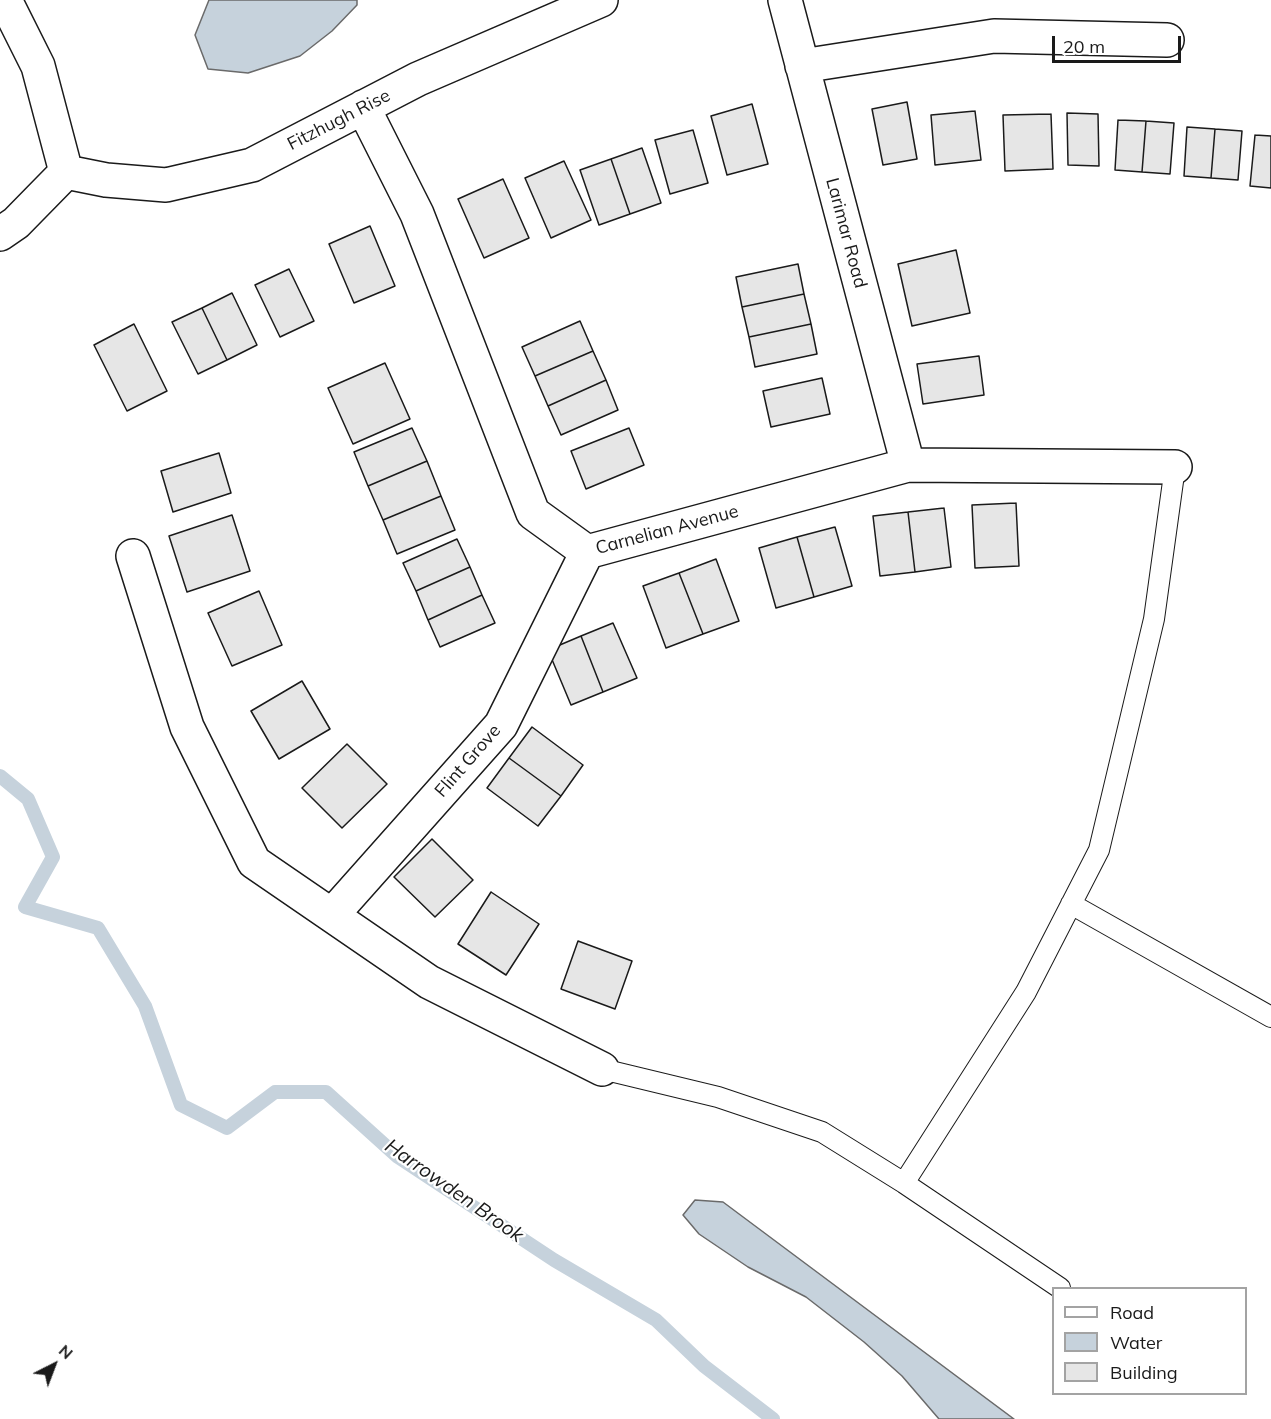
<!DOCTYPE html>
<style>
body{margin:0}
#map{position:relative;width:1271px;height:1419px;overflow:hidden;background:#fff;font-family:Mulish,sans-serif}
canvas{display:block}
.legend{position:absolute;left:1052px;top:1287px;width:195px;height:108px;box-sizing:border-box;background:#fff;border:2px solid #a3a3a3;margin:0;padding:8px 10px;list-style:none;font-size:18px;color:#1a1a1a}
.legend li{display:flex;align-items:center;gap:12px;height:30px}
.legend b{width:30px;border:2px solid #a3a3a3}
.north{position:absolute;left:24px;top:1335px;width:60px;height:60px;-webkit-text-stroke:4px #fff;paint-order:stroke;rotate:42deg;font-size:16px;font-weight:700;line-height:24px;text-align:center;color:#1a1a1a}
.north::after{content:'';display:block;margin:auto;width:21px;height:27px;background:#1a1a1a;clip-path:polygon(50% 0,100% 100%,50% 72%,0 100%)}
.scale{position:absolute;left:1052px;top:36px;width:129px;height:27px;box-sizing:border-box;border:3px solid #1a1a1a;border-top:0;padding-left:8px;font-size:18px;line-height:21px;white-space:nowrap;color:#1a1a1a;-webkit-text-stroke:4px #fff;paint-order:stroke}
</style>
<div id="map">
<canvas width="1271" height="1419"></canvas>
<ul class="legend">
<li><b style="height:8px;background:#fff"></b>Road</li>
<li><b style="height:16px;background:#c6d2dc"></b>Water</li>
<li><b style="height:16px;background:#e6e6e6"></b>Building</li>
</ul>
<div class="north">N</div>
<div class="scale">20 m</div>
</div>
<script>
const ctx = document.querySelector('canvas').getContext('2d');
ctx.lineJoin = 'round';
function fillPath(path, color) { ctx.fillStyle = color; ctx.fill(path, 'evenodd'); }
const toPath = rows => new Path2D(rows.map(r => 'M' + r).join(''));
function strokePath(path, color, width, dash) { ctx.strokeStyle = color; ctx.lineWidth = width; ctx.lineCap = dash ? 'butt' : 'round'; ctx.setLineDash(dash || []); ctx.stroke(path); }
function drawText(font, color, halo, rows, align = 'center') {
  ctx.font = font + ' Mulish,sans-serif'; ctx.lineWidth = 4.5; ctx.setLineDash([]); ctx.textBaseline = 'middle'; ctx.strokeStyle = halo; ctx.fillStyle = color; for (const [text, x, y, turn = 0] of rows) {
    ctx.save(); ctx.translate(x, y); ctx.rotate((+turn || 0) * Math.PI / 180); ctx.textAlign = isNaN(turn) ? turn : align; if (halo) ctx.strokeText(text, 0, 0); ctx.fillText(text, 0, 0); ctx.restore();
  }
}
const water = toPath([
 [209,0,357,0,357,5,332,31,300,56,248,73,208,69,195,35,209,0],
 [695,1200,723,1202,1014,1419,939,1419,902,1376,864,1342,806,1297,748,1267,699,1234,683,1215,695,1200]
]);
fillPath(water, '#c6d2dc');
strokePath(water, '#6a6a6a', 1.5);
strokePath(toPath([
 [0,776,28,799,53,857,25,907,98,928,145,1006,181,1105,227,1128,275,1092,326,1092,398,1157,554,1260,656,1320,704,1366,773,1419]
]), '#c6d2dc', 14);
const building = toPath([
 [907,102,917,159,883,165,872,109,907,102],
 [752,104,768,164,727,175,711,116,752,104],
 [975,111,981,160,935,165,931,115,975,111],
 [1067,113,1098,114,1099,166,1068,165,1067,113],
 [1051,114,1053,169,1005,171,1003,115,1051,114],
 [1118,120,1146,121,1142,172,1115,170,1118,120],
 [1146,121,1174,123,1170,174,1142,172,1146,121],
 [1187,127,1215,129,1211,178,1184,176,1187,127],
 [1215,129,1242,131,1238,180,1211,178,1215,129],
 [693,130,708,183,670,194,655,140,693,130],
 [1255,135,1271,136,1271,188,1250,186,1255,135],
 [642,148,661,203,630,214,611,159,642,148],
 [611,159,630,214,599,225,580,170,611,159],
 [564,161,591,220,551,238,525,178,564,161],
 [503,179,529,238,484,258,458,199,503,179],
 [370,226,395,286,354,303,329,244,370,226],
 [956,250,970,313,912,326,898,264,956,250],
 [798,264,804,294,742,307,736,277,798,264],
 [289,269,314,321,280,337,255,285,289,269],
 [232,293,257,345,227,360,202,308,232,293],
 [804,294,811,324,749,337,742,307,804,294],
 [202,308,227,360,198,374,172,322,202,308],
 [580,321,593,351,535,376,522,347,580,321],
 [134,324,167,391,127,411,94,345,134,324],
 [811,324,817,354,755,367,749,337,811,324],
 [593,351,606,380,548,406,535,376,593,351],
 [979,356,984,395,923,404,917,364,979,356],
 [385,363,410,419,353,444,328,388,385,363],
 [822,378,830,414,771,427,763,391,822,378],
 [606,380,618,410,561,435,548,406,606,380],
 [412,428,427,461,368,486,354,452,412,428],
 [629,428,644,465,586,489,571,451,629,428],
 [219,453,231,493,173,512,161,471,219,453],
 [427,461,441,496,383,520,368,486,427,461],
 [441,496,455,530,397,554,383,520,441,496],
 [1016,503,1019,566,975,568,972,505,1016,503],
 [944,508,951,567,915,572,908,512,944,508],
 [908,512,915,572,880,576,873,516,908,512],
 [232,515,250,571,187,592,169,536,232,515],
 [835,527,852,586,814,597,797,537,835,527],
 [797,537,814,597,776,608,759,548,797,537],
 [457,539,470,567,416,591,403,563,457,539],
 [716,559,739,621,703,634,679,573,716,559],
 [470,567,482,595,428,620,416,591,470,567],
 [679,573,703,634,666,648,643,586,679,573],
 [259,591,282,645,232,666,208,613,259,591],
 [482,595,495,623,440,647,428,620,482,595],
 [613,623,637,678,603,692,581,636,613,623],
 [581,636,603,692,571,705,548,650,581,636],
 [302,681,330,729,279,759,251,711,302,681],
 [532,727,583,765,561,796,509,758,532,727],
 [347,744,387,784,342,828,302,788,347,744],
 [509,758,561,796,538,826,487,788,509,758],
 [432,839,473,880,435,917,394,877,432,839],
 [491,892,539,924,506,975,458,944,491,892],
 [578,941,632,961,615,1009,561,989,578,941]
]);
fillPath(building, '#e6e6e6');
strokePath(building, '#1a1a1a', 1.5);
const lane = toPath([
 [1071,904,1271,1017],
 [602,1069,718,1097,822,1132,904,1183,1060,1288],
 [904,1183,1026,992,1099,850,1154,619,1175,467]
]);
const street = toPath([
 [5,0,38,66,66,172],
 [785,0,908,465],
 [802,66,994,36,1167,40],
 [363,107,417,214,533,513,587,552,908,465,1175,467],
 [66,172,106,180,166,185,252,165,418,79,601,0],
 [0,234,16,223,66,172],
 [133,556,187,727,254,862,429,982,602,1069],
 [332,915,501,725,587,552]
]);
strokePath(lane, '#1a1a1a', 22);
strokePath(street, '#1a1a1a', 36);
strokePath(lane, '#fff', 20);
strokePath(street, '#fff', 33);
drawText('18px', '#1a1a1a', '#fff', [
 ["Fitzhugh Rise",339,120,-27],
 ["Larimar Road",846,233,75],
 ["Carnelian Avenue",667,530,-15],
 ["Flint Grove",468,761,-49]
]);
drawText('italic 20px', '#1a1a1a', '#fff', [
 ["Harrowden Brook",454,1191,35]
]);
</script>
